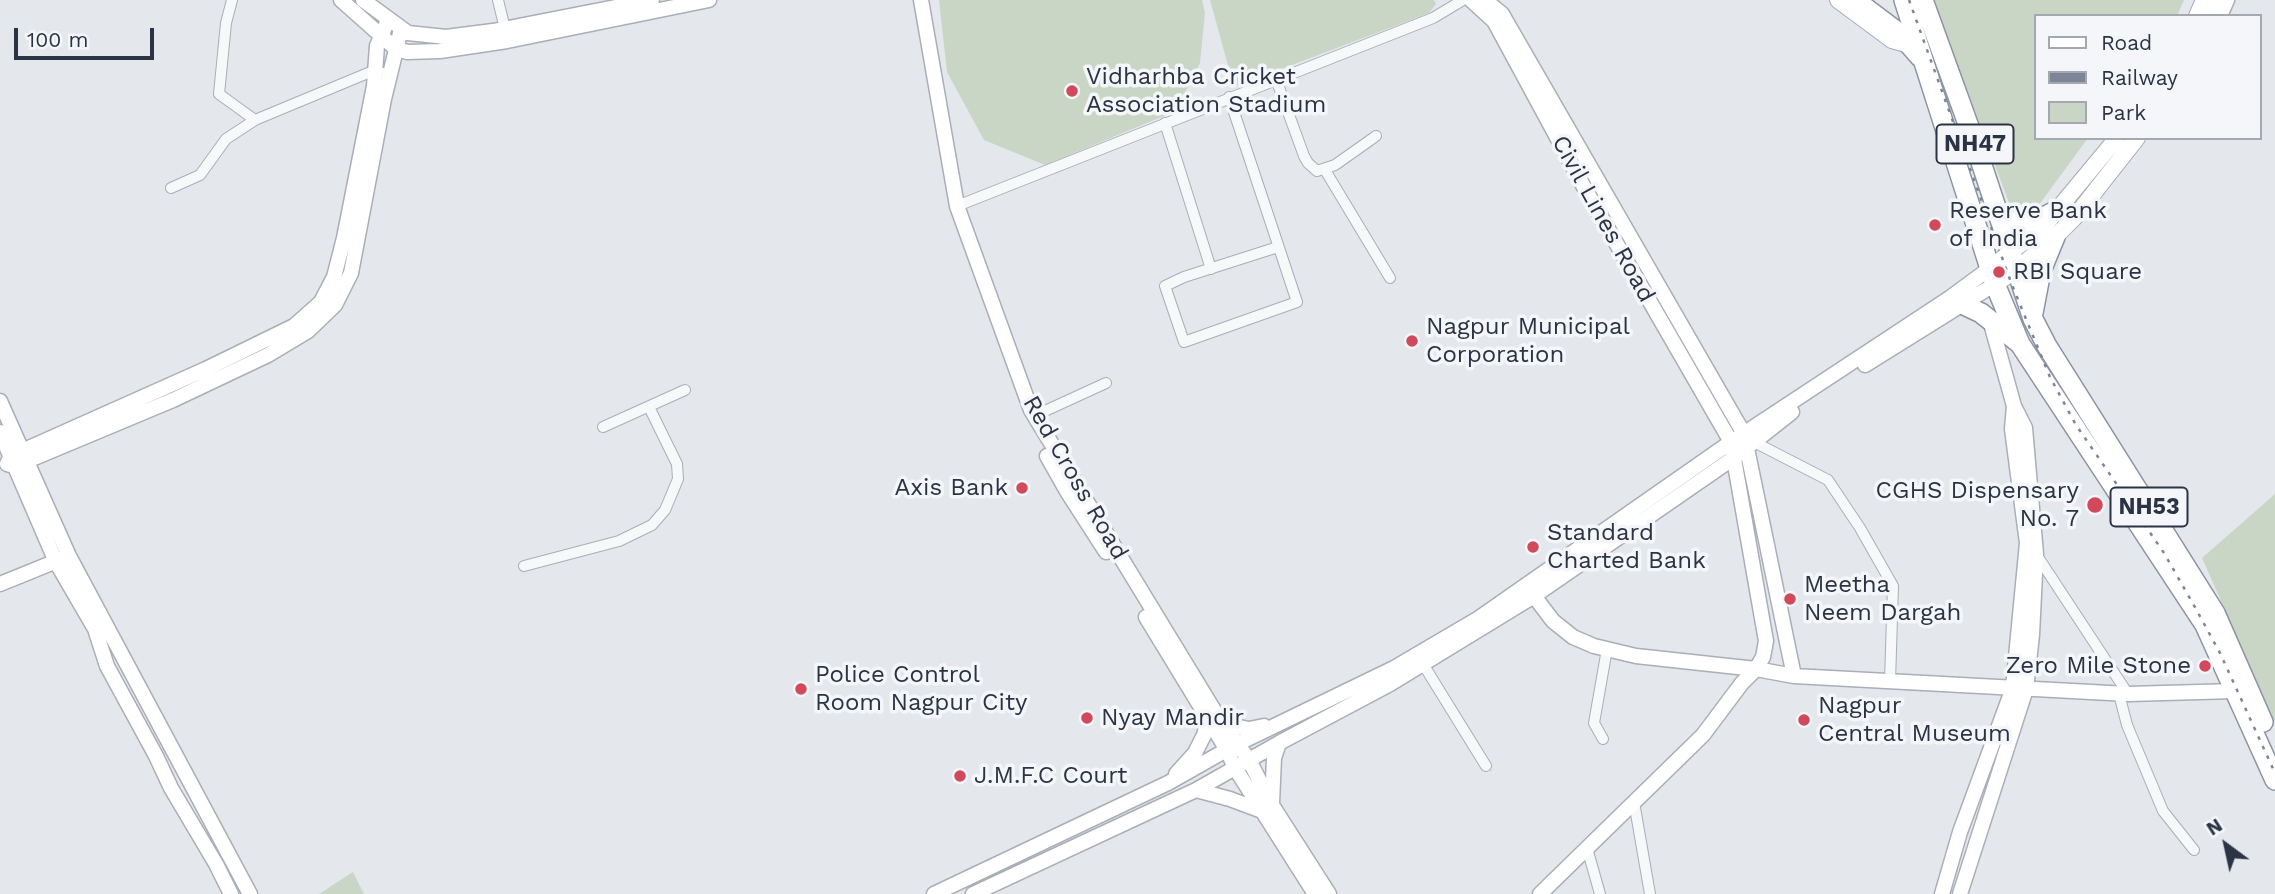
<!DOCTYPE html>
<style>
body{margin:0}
#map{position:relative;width:2275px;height:894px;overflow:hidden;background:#e4e7ec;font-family:"Work Sans",sans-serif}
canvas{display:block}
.legend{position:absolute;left:2034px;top:14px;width:228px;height:126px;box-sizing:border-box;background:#f4f6f9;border:2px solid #a4a8b1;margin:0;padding:9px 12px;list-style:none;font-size:21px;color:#2b3445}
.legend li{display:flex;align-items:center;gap:14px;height:35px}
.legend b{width:35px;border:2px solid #a4a8b1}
.north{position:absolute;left:2191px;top:810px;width:70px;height:70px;-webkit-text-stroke:5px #f4f6f9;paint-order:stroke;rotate:327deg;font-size:19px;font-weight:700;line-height:28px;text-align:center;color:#2b3445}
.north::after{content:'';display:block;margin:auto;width:24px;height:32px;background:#2b3445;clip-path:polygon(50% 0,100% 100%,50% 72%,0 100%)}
.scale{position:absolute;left:14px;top:28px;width:140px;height:32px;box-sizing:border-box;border:4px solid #2b3445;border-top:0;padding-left:9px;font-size:21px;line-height:24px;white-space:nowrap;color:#2b3445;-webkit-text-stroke:5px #f4f6f9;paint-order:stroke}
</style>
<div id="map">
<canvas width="2275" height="894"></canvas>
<ul class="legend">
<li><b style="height:9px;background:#fff"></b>Road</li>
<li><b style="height:9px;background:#7d8696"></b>Railway</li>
<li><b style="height:19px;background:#c9d6c5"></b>Park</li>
</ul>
<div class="north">N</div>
<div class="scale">100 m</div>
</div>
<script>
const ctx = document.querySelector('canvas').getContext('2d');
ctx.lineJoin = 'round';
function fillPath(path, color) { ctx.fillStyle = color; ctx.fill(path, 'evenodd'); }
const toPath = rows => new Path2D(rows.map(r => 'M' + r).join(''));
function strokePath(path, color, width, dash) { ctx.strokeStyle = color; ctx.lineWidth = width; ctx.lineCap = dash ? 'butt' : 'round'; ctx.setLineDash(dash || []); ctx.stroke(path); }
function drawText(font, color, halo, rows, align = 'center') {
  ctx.font = font + ' "Work Sans",sans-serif'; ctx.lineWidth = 7; ctx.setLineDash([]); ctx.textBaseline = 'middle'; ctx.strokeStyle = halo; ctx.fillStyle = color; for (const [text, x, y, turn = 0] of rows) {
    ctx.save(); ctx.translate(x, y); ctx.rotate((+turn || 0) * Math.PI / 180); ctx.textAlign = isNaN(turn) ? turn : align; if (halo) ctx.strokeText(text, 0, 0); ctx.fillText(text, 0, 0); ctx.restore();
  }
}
fillPath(toPath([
 [939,0,1202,0,1205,13,1200,63,1176,111,1045,165,984,140,947,72],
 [1210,0,1434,0,1436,4,1429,13,1234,87],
 [1934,0,2184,0,2177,16,2035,16,2035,138,2088,138,2033,213,2012,211],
 [2275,494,2275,722,2202,558],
 [353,872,364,894,319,894]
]), '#c9d6c5');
const street = toPath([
 [232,0,226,23,219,94,255,120],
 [498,0,505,29],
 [1276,79,1304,156,1308,163,1317,171,1335,165,1376,136],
 [1229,97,1297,302,1184,342,1165,286,1184,277,1278,247],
 [1165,123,1211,269],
 [1325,170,1390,278],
 [171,188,200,175,226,139,255,120,368,73,391,73],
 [957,206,1433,18,1463,0],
 [1034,416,1106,383],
 [603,427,685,390],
 [1754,442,1828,480,1860,528,1893,586,1890,681],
 [2036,554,2128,694],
 [524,566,619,541,652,525,665,510,678,479,677,464,649,407],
 [1423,664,1486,766],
 [2119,694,2127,725,2163,811,2194,850],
 [1603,739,1594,723,1607,649],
 [1634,802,1650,894],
 [1587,848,1600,894]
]);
const secondary = toPath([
 [341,0,395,48,407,52,440,51,507,41,709,0],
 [363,0,408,33,446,37,493,31,652,0],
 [921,0,957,206,1031,410,1215,712,1249,760,1272,805,1329,894],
 [1471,0,1494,21,1585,189,1731,442,1766,641,1763,657,1756,669,1742,683,1703,735,1540,894],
 [1485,0,1502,14,1744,434,1794,676],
 [2220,16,2227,0],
 [388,20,377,46,374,86,344,238,334,277,321,302,294,326,206,369,11,456,7,464,14,466,27,461,173,400,268,355,308,331,335,305,351,273,384,99,401,29],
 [1865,365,1995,284],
 [0,401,69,556,250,894],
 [0,432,56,562,95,629,107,666,156,756,171,788,216,864,231,894],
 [1047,456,1068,493,1106,552],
 [0,584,64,558],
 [1534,596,1553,621,1573,637,1594,646,1636,656,1756,669,1794,676,2128,694,2235,691],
 [1146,617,1227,750,1235,768,1315,894],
 [1221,718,1229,725,1249,729,1264,726],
 [1176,774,1195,753,1204,735,1208,719],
 [1196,790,1230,799,1262,811],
 [1272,803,1274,758,1279,743],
 [934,894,1168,783,1237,744,1394,668,1479,618,1731,442,1951,297,1989,269],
 [973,894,1196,790,1279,743,1390,684,1534,596,1735,457,1792,412],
 [1942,894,1960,832,2013,688,2027,543,2012,429,2014,406],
 [1960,894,2026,689,2032,635,2036,554,2025,428,2014,406,1990,320]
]);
const primary = toPath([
 [1838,0,1892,40,1906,44],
 [2197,16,2204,0],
 [2210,16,2217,0],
 [1989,269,2044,226,2117,138],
 [1995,284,2016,270,2055,237,2074,218,2137,138]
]);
const highway = toPath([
 [1855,0,1899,33,1920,57],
 [1904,0,1995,284,2020,344,2205,625,2275,780],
 [1923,0,1972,135,2033,319,2047,346,2215,613,2263,722],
 [2000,219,2024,223,2042,218,2061,208],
 [1962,304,1981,313,2019,343],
 [2033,313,2041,271,2055,237]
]);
strokePath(street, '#a9aeb7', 12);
strokePath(secondary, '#a9aeb7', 17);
strokePath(primary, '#a3abb8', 18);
strokePath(highway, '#8b94a3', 22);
strokePath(street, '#f7f8fa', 10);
strokePath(secondary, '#fff', 14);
strokePath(primary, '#fff', 16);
strokePath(highway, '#fff', 19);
strokePath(toPath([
 [1909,0,2012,285,2050,377,2076,425,2164,553,2196,609,2220,653,2275,773]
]), '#7d8696', 2.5, [3.5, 7]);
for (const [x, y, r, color] of [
 [1072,91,7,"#d1495b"],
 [1935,225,7,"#d1495b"],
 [1999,272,7,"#d1495b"],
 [1412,341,7,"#d1495b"],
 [1022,488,7,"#d1495b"],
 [2095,505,9,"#d1495b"],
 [1533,547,7,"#d1495b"],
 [1790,599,7,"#d1495b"],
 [2205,666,7,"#d1495b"],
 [801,689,7,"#d1495b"],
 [1087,718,7,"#d1495b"],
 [1804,720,7,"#d1495b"],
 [960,776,7,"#d1495b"]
]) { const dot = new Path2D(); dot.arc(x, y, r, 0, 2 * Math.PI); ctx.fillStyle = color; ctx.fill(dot); strokePath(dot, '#f4f6f9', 2.5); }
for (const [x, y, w] of [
 [1975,144,77],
 [2149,507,77]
]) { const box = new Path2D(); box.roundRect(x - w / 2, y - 19.5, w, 39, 5); ctx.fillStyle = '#f4f6f9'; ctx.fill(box); strokePath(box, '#2b3445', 2); }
drawText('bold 23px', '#2b3445', null, [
 ["NH47",1975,144],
 ["NH53",2149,507]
]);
drawText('24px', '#2b3445', '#f4f6f9', [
 ["Vidharhba Cricket",1086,77],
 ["Association Stadium",1086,105],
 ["Reserve Bank",1949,211],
 ["of India",1949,239],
 ["RBI Square",2013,272],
 ["Nagpur Municipal",1426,327],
 ["Corporation",1426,355],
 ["Axis Bank",1008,488,"right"],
 ["CGHS Dispensary",2079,491,"right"],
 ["No. 7",2079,519,"right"],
 ["Standard",1547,533],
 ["Charted Bank",1547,561],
 ["Meetha",1804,585],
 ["Neem Dargah",1804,613],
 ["Zero Mile Stone",2191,666,"right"],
 ["Police Control",815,675],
 ["Room Nagpur City",815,703],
 ["Nagpur",1818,706],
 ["Central Museum",1818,734],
 ["Nyay Mandir",1101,718],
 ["J.M.F.C Court",974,776]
], 'left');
drawText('24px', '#2b3445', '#f4f6f9', [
 ["Civil Lines Road",1603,219,61],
 ["Red Cross Road",1075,478,60]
]);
</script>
